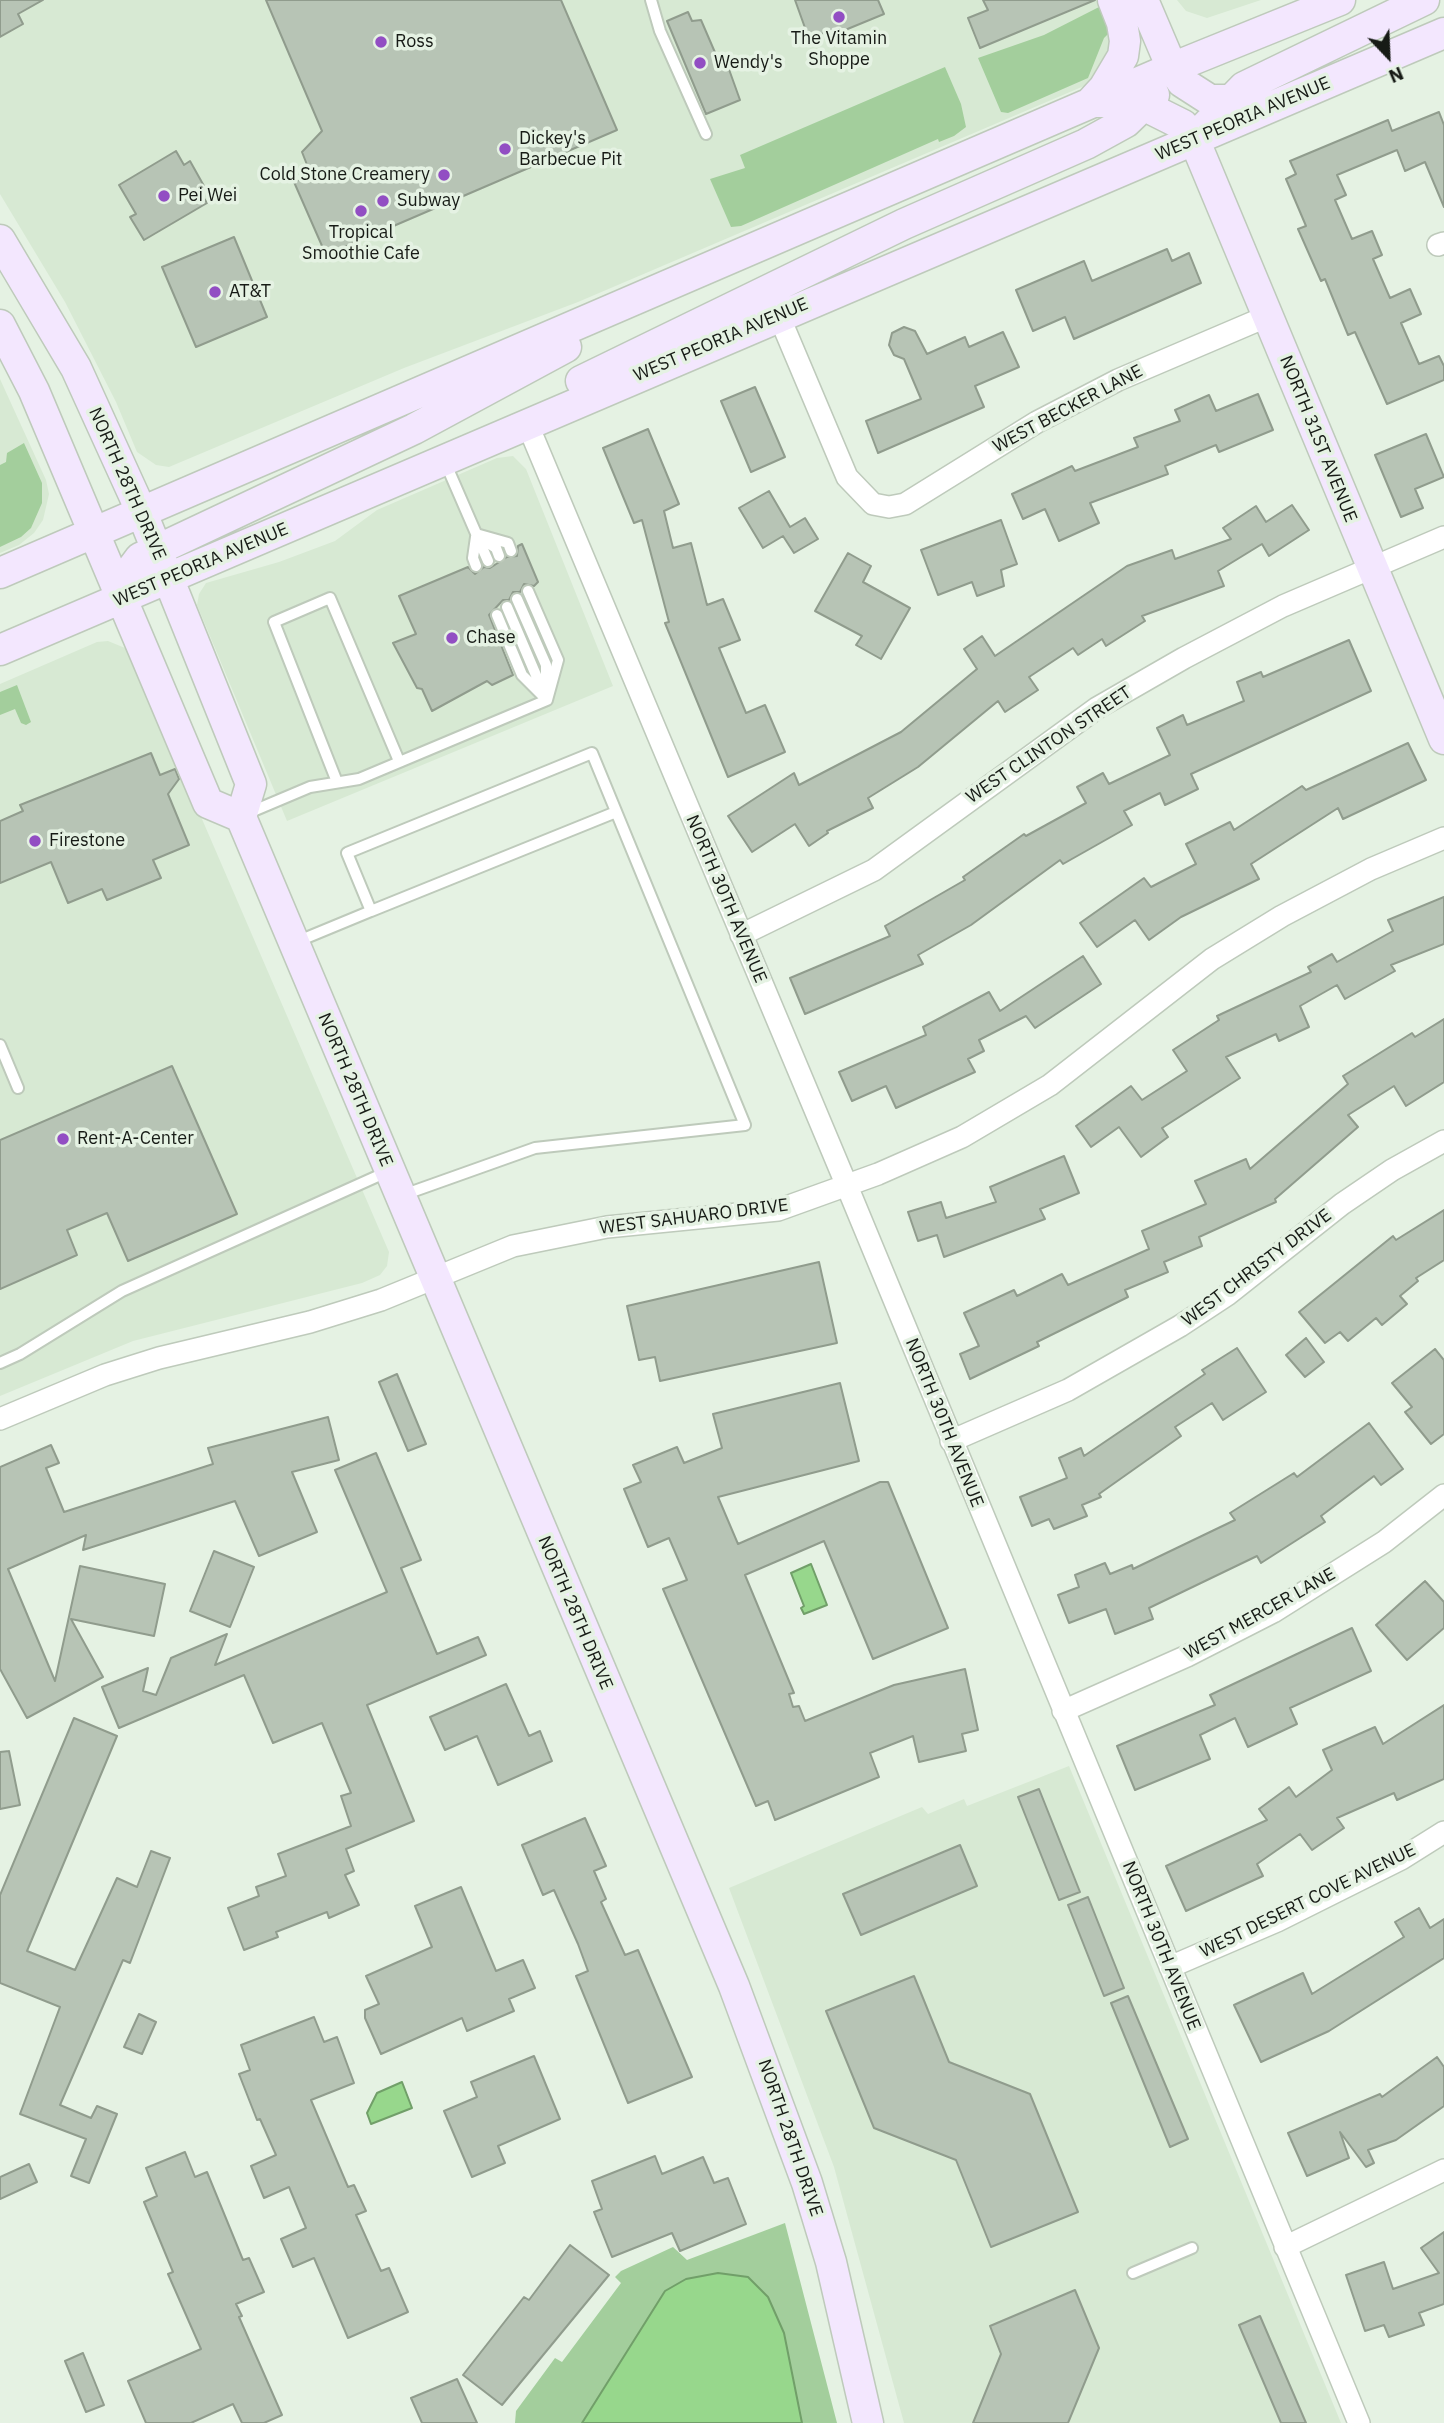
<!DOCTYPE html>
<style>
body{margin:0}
#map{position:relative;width:1444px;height:2423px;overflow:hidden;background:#e5f2e3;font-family:"IBM Plex Sans",sans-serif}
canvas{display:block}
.north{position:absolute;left:1353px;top:21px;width:70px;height:70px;-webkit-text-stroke:5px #e5f2e3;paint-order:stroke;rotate:157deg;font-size:19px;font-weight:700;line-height:28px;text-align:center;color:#171b16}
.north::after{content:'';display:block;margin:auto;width:24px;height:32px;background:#171b16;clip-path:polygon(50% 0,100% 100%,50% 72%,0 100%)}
</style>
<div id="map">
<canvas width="1444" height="2423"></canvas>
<div class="north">N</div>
</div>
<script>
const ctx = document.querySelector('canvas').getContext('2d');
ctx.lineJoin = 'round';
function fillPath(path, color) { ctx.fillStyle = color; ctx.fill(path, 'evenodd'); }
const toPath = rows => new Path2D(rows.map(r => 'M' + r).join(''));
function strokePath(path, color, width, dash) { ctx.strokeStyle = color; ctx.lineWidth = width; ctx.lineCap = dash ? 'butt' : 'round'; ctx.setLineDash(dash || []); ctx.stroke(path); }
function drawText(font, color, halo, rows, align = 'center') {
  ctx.font = font + ' "IBM Plex Sans",sans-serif'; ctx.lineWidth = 7; ctx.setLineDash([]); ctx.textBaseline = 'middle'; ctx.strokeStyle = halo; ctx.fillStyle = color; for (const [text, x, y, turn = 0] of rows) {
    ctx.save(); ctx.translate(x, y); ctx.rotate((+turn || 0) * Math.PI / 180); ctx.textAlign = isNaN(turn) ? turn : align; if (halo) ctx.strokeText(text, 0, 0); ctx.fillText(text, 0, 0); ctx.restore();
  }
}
fillPath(toPath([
 [0,0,1103,0,1112,21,1110,60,1091,83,578,302,404,368,169,467,156,465,137,452,116,402,65,302,0,194],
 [1177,0,1261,0,1207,18,1186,11],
 [0,379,46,480,49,494,43,520,34,533,19,545,0,553],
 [513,456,526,469,613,686,287,821,197,605,199,594,206,583,279,562,335,541,377,510,497,458],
 [108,641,125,648,132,657,389,1252,387,1266,380,1275,362,1283,133,1341,0,1396,0,684,97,642],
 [1069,1766,1341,2423,904,2423,834,2167,729,1888,922,1807,928,1814,964,1799,967,1806]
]), '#d7e9d3');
fillPath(toPath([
 [1101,6,1109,33,1104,38,1088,78,1008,113,1001,112,978,58,1044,35],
 [945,67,961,104,966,127,954,136,939,142,938,139,741,226,731,227,710,179,745,168,740,155],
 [24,443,42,483,42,503,31,528,21,537,0,547,0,465,6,462,7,453],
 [17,685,31,722,26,725,21,723,15,709,0,715,0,692],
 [785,2223,837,2423,802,2423,784,2333,665,2291,582,2423,515,2423,516,2411,555,2358,562,2362,621,2283,615,2277,621,2271,673,2247,687,2260]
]), '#a3ce9c');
const water = toPath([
 [811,1564,827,1605,804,1614,801,1608,804,1606,791,1573,811,1564],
 [402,2082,412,2108,371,2124,367,2113,377,2093,402,2082],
 [718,2273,748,2277,768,2297,784,2333,802,2423,582,2423,665,2291,686,2279,718,2273]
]);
fillPath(water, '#97d78c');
strokePath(water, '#719f69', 2);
const building = toPath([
 [0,0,43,0,18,14,23,24,0,37,0,0],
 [266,0,561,0,617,130,326,255,294,182,311,175,302,152,322,131,266,0],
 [795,0,878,0,884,14,833,35,831,30,809,39,795,0],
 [983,0,1095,0,980,48,968,18,988,10,983,0],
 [688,12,692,21,701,20,720,64,726,61,740,100,706,114,667,21,688,12],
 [1439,112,1444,125,1444,207,1425,162,1405,171,1397,150,1337,175,1346,195,1335,200,1352,239,1372,231,1382,255,1373,259,1390,298,1410,289,1421,314,1401,323,1419,364,1439,356,1444,366,1444,380,1387,404,1355,332,1348,335,1325,279,1321,281,1298,229,1306,226,1286,179,1296,174,1290,161,1388,120,1392,131,1439,112],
 [176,151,184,165,190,161,204,186,198,189,207,203,144,240,130,217,136,214,119,185,176,151],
 [234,237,267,317,196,347,162,267,234,237],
 [1167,249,1172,261,1189,253,1201,283,1074,339,1065,317,1033,331,1016,290,1084,261,1092,281,1167,249],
 [904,327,915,331,927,354,965,337,969,347,1003,332,1019,367,975,386,984,407,878,453,866,421,921,399,904,359,894,355,889,345,892,333,904,327],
 [755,387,785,457,751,472,721,401,755,387],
 [1258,394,1273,430,1219,452,1216,445,1165,466,1168,474,1090,503,1099,523,1059,541,1045,509,1023,519,1012,494,1072,466,1075,471,1138,447,1134,438,1180,421,1175,410,1209,395,1216,411,1258,394],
 [648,429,679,504,664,511,673,548,691,543,707,605,723,599,740,640,719,648,746,713,765,705,785,752,728,777,665,623,669,622,642,520,634,523,603,448,648,429],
 [1426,434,1444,477,1415,489,1423,508,1401,517,1375,455,1426,434],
 [769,491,790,527,805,518,818,539,794,553,783,536,763,548,739,508,769,491],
 [1292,505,1309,530,1269,556,1262,544,1218,571,1224,586,1142,616,1145,621,1106,646,1102,639,1078,655,1073,648,1029,677,1038,690,1005,712,998,701,918,767,868,798,873,808,827,831,828,833,809,846,795,824,752,852,728,816,794,773,799,785,901,732,977,669,964,649,982,636,995,656,1127,566,1172,550,1175,559,1231,539,1223,528,1256,506,1266,522,1292,505],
 [1001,520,1017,564,1001,570,1004,586,977,596,972,582,938,595,921,550,1001,520],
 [522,544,538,582,534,586,524,584,520,592,513,592,509,600,503,600,489,615,513,675,492,685,487,681,432,711,422,689,417,688,393,643,416,634,399,596,468,567,475,574,484,567,490,568,507,557,517,556,518,546,522,544],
 [848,553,871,566,863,582,910,608,881,659,856,645,862,636,815,611,848,553],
 [1349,640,1371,691,1191,774,1198,789,1165,805,1160,793,1124,811,1132,825,1063,864,1060,860,971,925,918,955,923,964,805,1014,790,978,890,936,885,926,965,880,963,877,1024,834,1026,836,1086,803,1077,787,1103,773,1109,784,1170,755,1157,728,1183,715,1187,725,1244,701,1237,682,1261,672,1263,677,1349,640],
 [1408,743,1426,780,1343,819,1338,808,1251,864,1259,879,1181,917,1149,940,1135,920,1097,947,1080,923,1144,878,1151,887,1196,864,1186,844,1230,822,1234,830,1302,786,1306,790,1408,743],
 [151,753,160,775,175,769,179,779,168,794,189,845,153,860,161,878,107,900,102,889,68,903,51,862,0,883,0,821,23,811,20,805,151,753],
 [1444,897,1444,944,1391,965,1395,971,1345,999,1337,985,1300,1006,1309,1027,1279,1041,1276,1034,1226,1057,1240,1078,1162,1128,1168,1137,1141,1157,1119,1127,1091,1147,1076,1126,1131,1086,1142,1100,1187,1071,1173,1050,1219,1020,1217,1016,1311,972,1308,967,1332,954,1337,962,1393,931,1388,920,1444,897],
 [1083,956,1101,984,1035,1028,1026,1016,979,1040,984,1051,968,1059,975,1072,896,1108,886,1086,852,1101,839,1072,926,1035,923,1027,989,992,1000,1011,1083,956],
 [1444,1019,1444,1082,1406,1106,1394,1086,1348,1115,1358,1127,1275,1199,1276,1202,1199,1237,1202,1246,1164,1262,1168,1272,1125,1290,1128,1297,1037,1342,1039,1346,970,1379,960,1354,979,1346,964,1313,1014,1290,1017,1296,1062,1274,1068,1285,1149,1249,1142,1231,1206,1204,1195,1181,1246,1159,1250,1169,1348,1084,1343,1076,1412,1033,1415,1037,1444,1019],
 [172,1066,237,1214,128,1261,107,1213,67,1230,77,1255,0,1289,0,1140,172,1066],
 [1064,1156,1079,1193,1040,1209,1045,1219,944,1257,937,1235,918,1241,908,1212,941,1202,946,1218,996,1202,990,1187,1064,1156],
 [1444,1210,1444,1260,1416,1278,1418,1281,1400,1296,1407,1304,1382,1325,1376,1318,1348,1341,1340,1332,1325,1343,1299,1312,1393,1236,1396,1240,1444,1210],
 [819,1262,837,1343,660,1381,655,1357,639,1360,627,1306,819,1262],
 [1306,1338,1324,1362,1305,1377,1286,1355,1306,1338],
 [1237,1348,1266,1392,1223,1420,1212,1403,1175,1427,1181,1436,1099,1494,1101,1497,1082,1505,1087,1516,1054,1529,1049,1519,1032,1526,1020,1497,1067,1478,1059,1458,1081,1448,1084,1456,1205,1374,1202,1370,1237,1348],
 [1435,1349,1444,1360,1444,1434,1431,1444,1405,1412,1412,1407,1392,1383,1435,1349],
 [397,1374,426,1444,408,1451,379,1382,397,1374],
 [840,1383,859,1461,718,1497,738,1544,880,1482,888,1482,948,1628,873,1659,824,1541,745,1575,794,1693,789,1694,793,1707,799,1706,805,1721,894,1685,965,1669,978,1730,962,1734,966,1751,919,1762,913,1736,870,1753,879,1777,775,1820,768,1801,756,1806,663,1589,687,1580,669,1538,648,1547,624,1489,641,1482,633,1465,677,1447,684,1463,722,1448,713,1414,840,1383],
 [328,1417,339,1460,292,1472,317,1532,259,1556,235,1501,83,1550,86,1535,8,1569,55,1681,80,1566,165,1584,154,1636,71,1619,103,1677,27,1718,0,1669,0,1467,51,1445,59,1463,46,1468,64,1512,213,1464,208,1448,328,1417],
 [1369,1423,1403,1469,1381,1485,1374,1476,1321,1516,1325,1522,1261,1563,1257,1556,1149,1608,1153,1619,1115,1634,1106,1609,1069,1623,1058,1595,1079,1587,1075,1575,1105,1563,1110,1574,1132,1565,1133,1569,1235,1520,1230,1513,1294,1473,1297,1477,1369,1423],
 [376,1453,421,1560,401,1568,437,1654,478,1637,486,1655,367,1705,414,1821,346,1849,354,1871,345,1875,359,1905,329,1918,327,1912,276,1932,278,1937,244,1950,228,1908,259,1896,256,1887,286,1876,278,1854,351,1826,341,1796,351,1793,322,1723,273,1743,244,1675,119,1728,102,1687,148,1668,143,1691,156,1695,171,1658,227,1634,215,1665,387,1592,335,1470,376,1453],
 [214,1551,254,1567,230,1627,190,1611,214,1551],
 [1425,1581,1444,1602,1444,1628,1407,1660,1376,1625,1425,1581],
 [1352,1628,1371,1671,1290,1708,1297,1724,1248,1747,1235,1718,1200,1735,1210,1759,1135,1790,1117,1746,1215,1705,1210,1695,1352,1628],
 [506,1684,529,1736,540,1731,552,1761,498,1785,477,1736,445,1750,430,1717,506,1684],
 [1444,1705,1444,1779,1397,1800,1394,1793,1337,1818,1344,1828,1312,1850,1300,1834,1257,1864,1263,1876,1186,1911,1166,1866,1267,1820,1259,1809,1289,1787,1296,1797,1332,1770,1323,1750,1375,1727,1383,1744,1444,1705],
 [74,1718,117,1736,27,1951,75,1970,117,1878,137,1887,151,1851,170,1858,130,1963,123,1960,60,2105,91,2118,97,2106,117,2114,89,2183,71,2176,86,2139,20,2114,60,2007,0,1983,0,1895,74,1718],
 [9,1751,20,1805,0,1809,0,1752,9,1751],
 [1039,1789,1080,1892,1059,1900,1018,1797,1039,1789],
 [585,1818,606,1866,594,1871,606,1899,601,1902,625,1955,638,1950,692,2077,628,2103,576,1976,588,1971,578,1944,554,1890,543,1895,522,1845,585,1818],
 [960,1845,977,1886,861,1935,843,1894,960,1845],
 [461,1887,496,1971,523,1960,535,1988,509,1999,514,2011,467,2031,462,2018,381,2054,365,2018,365,2010,379,2004,366,1976,432,1947,415,1906,461,1887],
 [1088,1897,1124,1988,1104,1996,1068,1905,1088,1897],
 [1419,1908,1430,1928,1444,1919,1444,1958,1329,2031,1261,2062,1234,2005,1303,1973,1312,1994,1404,1937,1395,1922,1419,1908],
 [914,1976,949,2062,1030,2094,1078,2212,991,2247,956,2160,874,2128,826,2011,914,1976],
 [1128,1996,1188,2139,1170,2147,1111,2003,1128,1996],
 [139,2014,156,2022,142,2054,124,2047,139,2014],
 [314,2017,324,2042,337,2037,354,2083,311,2100,348,2187,354,2185,366,2211,356,2215,381,2271,389,2268,408,2312,348,2338,314,2258,293,2267,281,2239,306,2228,289,2187,264,2198,251,2166,276,2155,260,2119,257,2120,239,2074,250,2070,241,2045,314,2017],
 [534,2056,560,2119,498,2146,505,2163,472,2177,444,2111,477,2097,471,2082,534,2056],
 [1437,2057,1444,2067,1444,2106,1396,2140,1368,2150,1374,2163,1366,2167,1340,2132,1349,2158,1307,2176,1288,2133,1380,2094,1382,2097,1437,2057],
 [185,2152,195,2177,207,2172,243,2260,249,2258,264,2292,236,2304,242,2316,239,2317,282,2415,264,2423,242,2423,233,2404,191,2423,146,2423,128,2381,201,2349,168,2274,173,2272,144,2202,157,2196,146,2168,185,2152],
 [655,2156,662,2174,703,2157,714,2183,728,2178,746,2224,680,2251,672,2233,612,2257,594,2212,602,2209,592,2181,655,2156],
 [29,2164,37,2182,0,2199,0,2177,29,2164],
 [1444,2232,1444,2304,1419,2313,1424,2325,1389,2337,1384,2325,1365,2331,1346,2275,1384,2262,1393,2289,1439,2273,1421,2248,1444,2232],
 [570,2245,609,2275,502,2405,463,2375,524,2297,529,2300,570,2245],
 [1075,2290,1099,2348,1068,2423,973,2423,1001,2354,990,2326,1075,2290],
 [1260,2316,1306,2423,1281,2423,1239,2325,1260,2316],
 [83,2353,104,2405,86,2412,65,2361,83,2353],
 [457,2379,477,2423,422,2423,411,2398,457,2379]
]);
fillPath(building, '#b7c4b5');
strokePath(building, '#909c8d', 2);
const lane = toPath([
 [651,0,660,31,706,134],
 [445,462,488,561],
 [476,534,508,543,511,551],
 [476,537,473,558,476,566],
 [484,540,496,548,499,556],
 [528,591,558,660,547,700],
 [517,599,546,665,546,686],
 [507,607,544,694],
 [497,615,522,675,542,695],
 [337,782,274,622,330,598,399,761],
 [246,814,310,787,359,779,547,700],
 [371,911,616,812],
 [296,942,371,911,347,853,592,753,745,1125,535,1148,403,1195],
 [0,1045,18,1088],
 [0,1363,20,1354,122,1291,389,1171],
 [1133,2273,1192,2248]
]);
const street = toPath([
 [1438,245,1444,243],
 [779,316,847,477,873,504,889,507,905,504,1037,422,1118,380,1268,316],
 [527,423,847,1186,1359,2423],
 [741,935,874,870,1097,708,1184,658,1283,606,1444,537],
 [0,1419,105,1375,159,1358,310,1322,381,1300,513,1246,607,1227,778,1210,878,1174,962,1137,1050,1085,1212,959,1282,916,1371,869,1444,838],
 [951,1441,1068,1390,1180,1326,1227,1295,1342,1204,1392,1170,1444,1141],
 [1063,1711,1187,1656,1273,1612,1384,1542,1444,1495],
 [1170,1967,1277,1921,1401,1859,1444,1832],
 [1285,2247,1444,2170]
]);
const secondary = toPath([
 [1143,0,1172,68,1182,82,1210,100,1242,100],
 [1092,101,1104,88,1123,56,1125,41,1122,23,1113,0],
 [1100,102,1113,101,1145,106,1183,125,1194,139,1444,739],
 [1201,131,1244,87,1424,0],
 [0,240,76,368,142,513,251,784,241,817,734,1986,807,2183,831,2262,868,2423],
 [0,325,34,391,208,803,241,817],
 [581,381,904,224,1086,144,1126,122,1154,95],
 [0,573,1172,68,1340,0],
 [121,599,131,570,140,558,414,429,566,347],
 [0,650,1444,33]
]);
strokePath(lane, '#becabb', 14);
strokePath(street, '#becabb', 24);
strokePath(secondary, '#becabb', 33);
strokePath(lane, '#fff', 10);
strokePath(street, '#fff', 21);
strokePath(secondary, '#f3e7fe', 30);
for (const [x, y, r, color] of [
 [839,17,7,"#924ec3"],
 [381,42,7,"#924ec3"],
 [700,63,7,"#924ec3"],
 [505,149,7,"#924ec3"],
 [444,175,7,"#924ec3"],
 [164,196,7,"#924ec3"],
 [383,201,7,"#924ec3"],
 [361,211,7,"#924ec3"],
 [215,292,7,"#924ec3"],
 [452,638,7,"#924ec3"],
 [35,841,7,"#924ec3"],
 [63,1139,7,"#924ec3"]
]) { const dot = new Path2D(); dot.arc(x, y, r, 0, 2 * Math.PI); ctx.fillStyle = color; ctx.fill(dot); strokePath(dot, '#e5f2e3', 2.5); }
drawText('18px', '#171b16', '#e5f2e3', [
 ["The Vitamin",839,39,"center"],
 ["Shoppe",839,60,"center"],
 ["Ross",395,42],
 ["Wendy's",714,63],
 ["Dickey's",519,139],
 ["Barbecue Pit",519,160],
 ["Cold Stone Creamery",430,175,"right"],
 ["Pei Wei",178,196],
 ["Subway",397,201],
 ["Tropical",361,233,"center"],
 ["Smoothie Cafe",361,254,"center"],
 ["AT&T",229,292],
 ["Chase",466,638],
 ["Firestone",49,841],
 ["Rent-A-Center",77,1139]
], 'left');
drawText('18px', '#171b16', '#e5f2e3', [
 ["WEST PEORIA AVENUE",1243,119,-23],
 ["WEST PEORIA AVENUE",721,340,-23],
 ["WEST BECKER LANE",1068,409,-28],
 ["NORTH 31ST AVENUE",1318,439,68],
 ["NORTH 28TH DRIVE",127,484,66],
 ["WEST PEORIA AVENUE",201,565,-23],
 ["WEST CLINTON STREET",1049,745,-34],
 ["NORTH 30TH AVENUE",726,899,67],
 ["NORTH 28TH DRIVE",355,1090,67],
 ["WEST SAHUARO DRIVE",694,1217,-7],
 ["WEST CHRISTY DRIVE",1257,1268,-37],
 ["NORTH 30TH AVENUE",944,1423,68],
 ["NORTH 28TH DRIVE",575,1613,67],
 ["WEST MERCER LANE",1260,1614,-29],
 ["WEST DESERT COVE AVENUE",1308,1901,-26],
 ["NORTH 30TH AVENUE",1161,1946,68],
 ["NORTH 28TH DRIVE",790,2138,71]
]);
</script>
